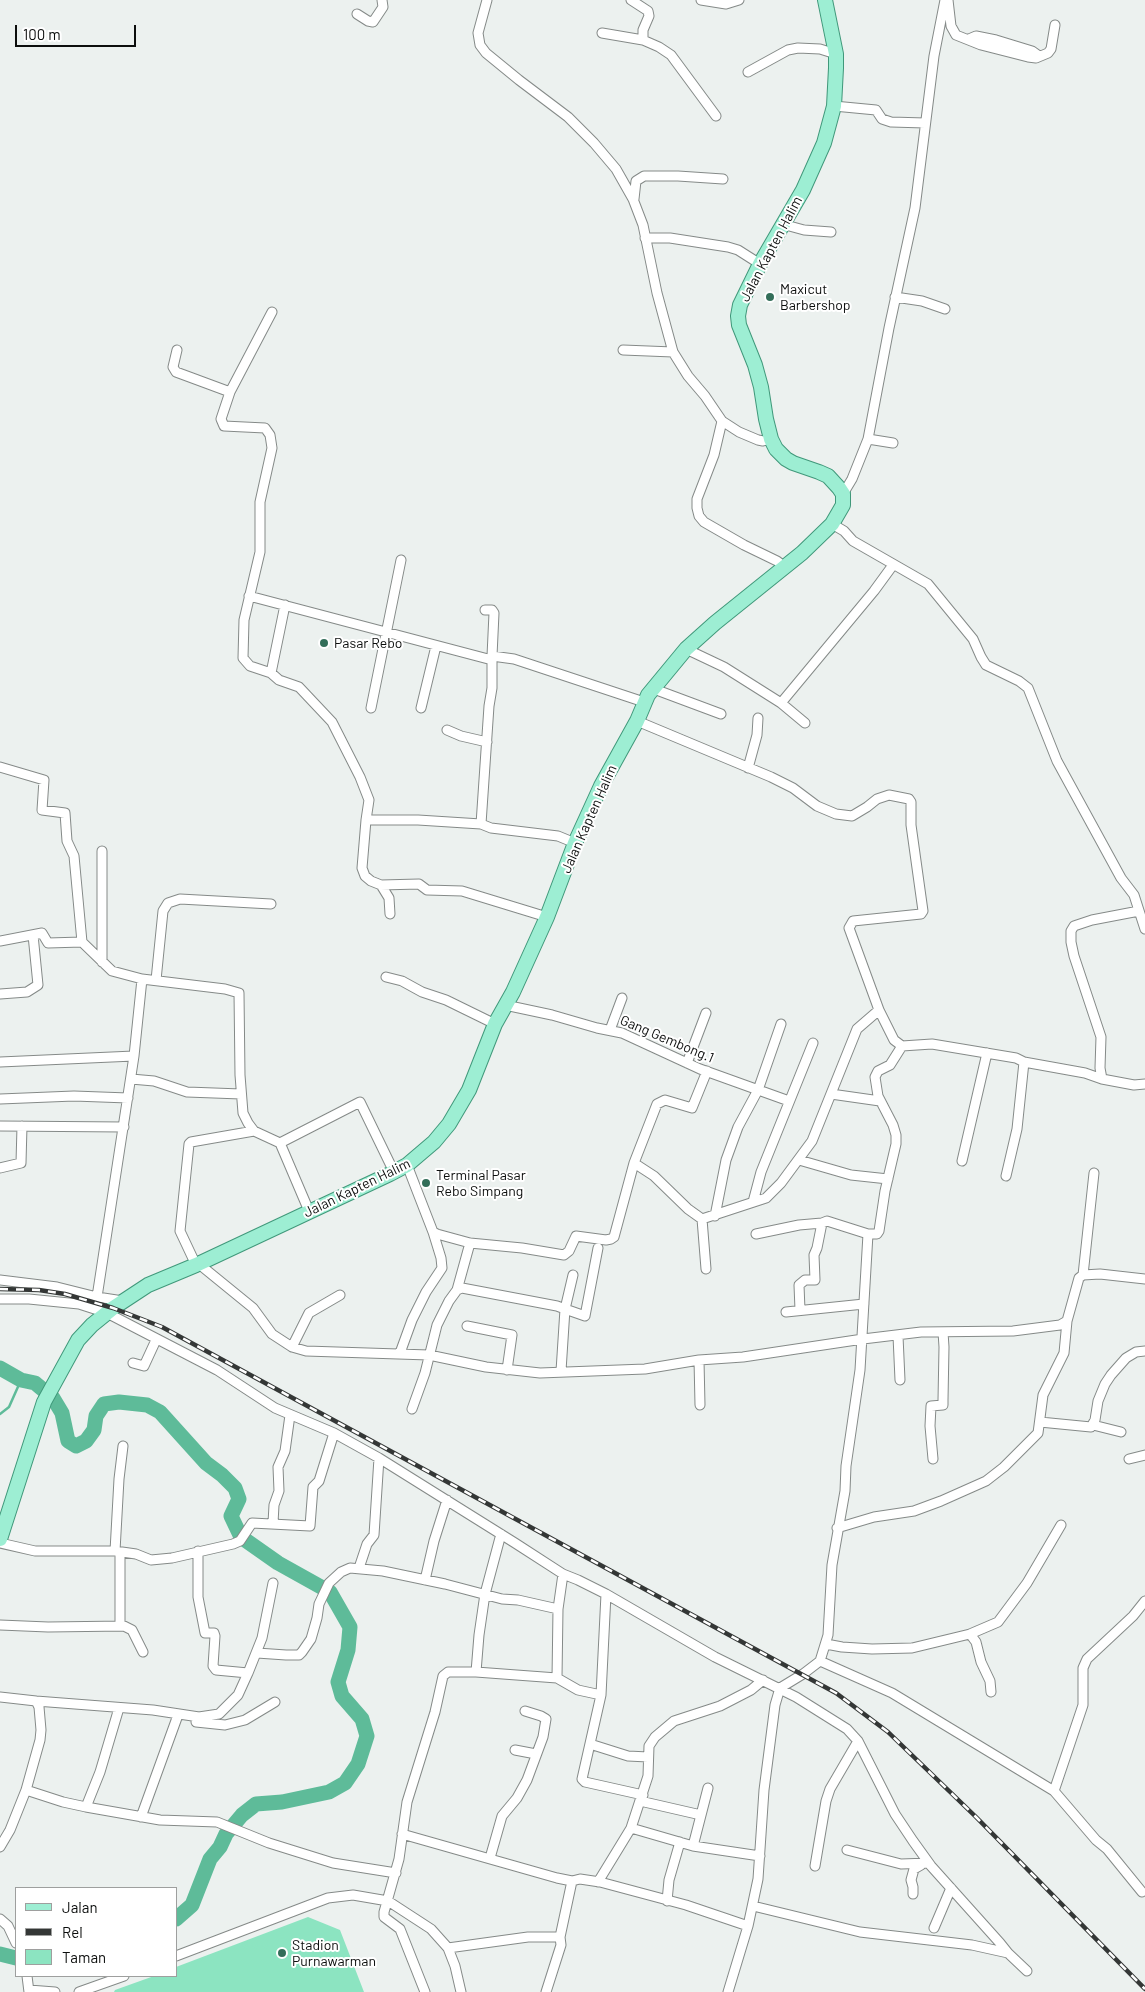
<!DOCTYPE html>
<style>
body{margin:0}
#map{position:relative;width:1145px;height:1992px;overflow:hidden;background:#ecf1ef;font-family:Barlow,sans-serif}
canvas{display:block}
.legend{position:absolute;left:15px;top:1887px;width:162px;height:90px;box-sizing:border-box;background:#fff;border:1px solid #9e9f9e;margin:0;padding:6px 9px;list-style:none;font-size:15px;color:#0c0e0d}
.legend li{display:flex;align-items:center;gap:10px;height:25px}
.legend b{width:25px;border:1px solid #9e9f9e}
.scale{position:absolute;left:15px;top:25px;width:121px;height:22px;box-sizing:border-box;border:2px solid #0c0e0d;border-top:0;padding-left:6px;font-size:15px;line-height:18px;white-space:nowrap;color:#0c0e0d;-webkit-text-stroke:4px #fff;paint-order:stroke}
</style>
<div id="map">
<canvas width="1145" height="1992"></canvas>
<ul class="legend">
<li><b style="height:6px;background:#9deed3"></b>Jalan</li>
<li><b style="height:6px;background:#343736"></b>Rel</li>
<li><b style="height:14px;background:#8ce4c1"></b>Taman</li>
</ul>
<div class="scale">100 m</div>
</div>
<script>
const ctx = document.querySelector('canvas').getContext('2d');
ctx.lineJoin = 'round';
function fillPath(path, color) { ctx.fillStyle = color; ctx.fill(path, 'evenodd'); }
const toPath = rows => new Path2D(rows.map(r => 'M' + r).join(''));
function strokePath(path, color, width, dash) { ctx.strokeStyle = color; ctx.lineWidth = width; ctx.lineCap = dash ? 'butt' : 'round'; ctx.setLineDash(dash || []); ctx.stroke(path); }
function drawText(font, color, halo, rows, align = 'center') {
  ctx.font = font + ' Barlow,sans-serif'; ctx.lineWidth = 4; ctx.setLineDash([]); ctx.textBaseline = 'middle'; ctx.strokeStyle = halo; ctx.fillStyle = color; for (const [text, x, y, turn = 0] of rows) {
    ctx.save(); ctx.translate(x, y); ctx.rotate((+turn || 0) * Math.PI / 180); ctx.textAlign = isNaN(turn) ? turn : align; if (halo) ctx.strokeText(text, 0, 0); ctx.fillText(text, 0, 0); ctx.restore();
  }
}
fillPath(toPath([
 [308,1917,340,1930,364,1992,114,1992,115,1990,154,1976,176,1976,176,1967]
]), '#8ce4c1');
strokePath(toPath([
 [0,1414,9,1407,21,1380]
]), '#5ebb99', 2.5);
strokePath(toPath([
 [0,1368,21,1380,35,1383,53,1398,62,1413,68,1441,76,1446,86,1441,94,1430,96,1416,104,1404,119,1402,147,1405,160,1412,206,1463,222,1475,235,1488,239,1499,231,1516,241,1537,278,1563,330,1592,350,1627,348,1650,338,1682,342,1696,362,1719,367,1736,358,1764,345,1783,329,1792,282,1802,256,1804,242,1815,226,1834,220,1847,210,1859,192,1905,176,1919],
 [0,1954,16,1958]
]), '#5ebb99', 15);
const street = toPath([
 [487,0,478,33,480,45,486,53,519,80,568,117,594,143,616,169,633,199,643,225,657,293,673,352,688,376,705,396,722,421,714,455,697,499,697,508,699,516,704,522,744,545,777,561,785,567],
 [631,0,648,11,649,16,643,30,643,40,659,47,671,55,716,116],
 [701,0,726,4,739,0],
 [948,0,951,26,956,35,981,45,1028,57,1036,58,1048,53,1051,49,1055,25],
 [357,14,368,21,373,22,383,7,382,0],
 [602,33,643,40],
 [969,39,976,36,996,40,1032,51,1039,56],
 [748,72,788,50,798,48,820,49,836,54],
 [834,106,876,110,882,119,891,122,925,123],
 [634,199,636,181,644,176,678,176,723,179],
 [782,224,804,230,831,232],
 [645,238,670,238,728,247,738,250,760,264],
 [895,297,922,301,945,309],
 [177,350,173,367,176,372,230,392,221,419,224,426,265,428,270,435,272,448,260,502,260,552,244,620,243,658,250,666,271,673,279,680,299,687,332,722,360,777,369,800,366,820,418,820,481,824,491,828,558,836,575,843],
 [623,350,673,352],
 [230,392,272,312],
 [722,421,739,432,758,440,763,441,771,439],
 [868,439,893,443],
 [843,494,852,479,868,439,889,328,915,208,934,56,945,0],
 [832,524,844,531,853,541,928,584,973,639,981,657,986,665,1019,681,1028,688,1057,761,1121,878,1134,895,1145,929],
 [249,596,492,660,492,656,514,659,644,702],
 [485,610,492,610,494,613,492,656],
 [686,649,724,667,781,703,805,723],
 [271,673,285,605],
 [654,689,721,714],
 [781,703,874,591,893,565],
 [371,708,401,560],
 [421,708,436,646],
 [637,721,771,777,793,788,817,806,836,814,852,816,867,807,877,799,889,795,909,799,911,802,911,825,923,911,921,914,853,921,849,928,879,1010],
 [447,730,461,736,487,742],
 [0,767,44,780,42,810,65,813,67,841,74,856,82,942,112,971,142,979,134,1056,97,1297],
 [748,768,757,735,758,718],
 [366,820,362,868,365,876,371,881,381,885,419,884,427,890,462,891,547,917],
 [481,824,489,706,492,688,492,660],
 [102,851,102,962],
 [381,885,389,898,390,914],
 [0,941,42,933,48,943,82,942],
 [386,977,402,981,422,992,446,1000,495,1024],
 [142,979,225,989,239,993,240,1075,243,1113,248,1123,254,1131,280,1143,309,1211],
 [156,980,163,911,168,903,180,899,271,904],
 [0,994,27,992,38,985,33,935],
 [505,1005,552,1015,597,1028,622,1033,700,1069,789,1101],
 [610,1030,622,998],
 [0,1062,134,1056],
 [687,1063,706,1013],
 [131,1079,154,1081,187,1092,241,1094],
 [1102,1079,1100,1068,1101,1037,1074,956,1071,942,1071,931,1074,926,1092,920,1139,911],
 [831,1094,880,1101],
 [0,1099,74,1096,128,1098],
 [0,1126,124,1127],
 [280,1143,360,1102,394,1172],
 [799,1160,851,1175,888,1179],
 [962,1161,987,1053],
 [634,1163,654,1176,688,1209,702,1219,766,1198,781,1183,812,1141,857,1029,879,1010,894,1040,902,1046,932,1044,1016,1058,1024,1062,1085,1073,1102,1079,1134,1085,1145,1084],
 [407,1165,433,1232,437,1234,470,1243,522,1248,564,1255,569,1251,576,1236,606,1240,611,1239,614,1237,634,1163,657,1104,665,1100,692,1108,707,1071],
 [0,1168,21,1163,22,1126],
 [1006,1176,1017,1129,1024,1062],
 [753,1202,761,1172,813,1043],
 [715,1216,726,1160,738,1127,758,1090,781,1024],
 [702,1219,706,1269],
 [756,1234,799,1225,822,1223],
 [199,1264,253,1308,272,1334,292,1347,306,1351,429,1355,486,1367,540,1373,645,1369,699,1360,743,1357,863,1339,921,1332,1013,1331,1060,1325,1067,1321,1079,1278,1083,1275,1100,1274,1145,1279],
 [196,1265,180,1231,189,1144,191,1142,254,1131],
 [573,1275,565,1309,585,1316,598,1248],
 [1083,1275,1094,1173],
 [0,1280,57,1287,97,1297,123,1301],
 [457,1290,470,1243],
 [0,1299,29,1299,79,1304,107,1313,217,1370,275,1408,334,1433,379,1458,515,1543,563,1574,578,1580,606,1594,715,1657,796,1697,847,1729,858,1741,895,1814,913,1841,931,1866,1000,1943,1008,1953],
 [800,1310,799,1285,805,1280,815,1280,814,1255,817,1248,822,1223,827,1221,868,1234],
 [786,1312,864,1304],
 [467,1326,512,1335,507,1370],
 [898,1336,900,1380],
 [292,1347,309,1313,340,1295],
 [400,1353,412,1320,426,1292,442,1268,441,1258,433,1232],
 [699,1360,700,1405],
 [133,1363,144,1366,156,1340],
 [412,1409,425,1373,437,1325,449,1301,457,1290,462,1288,557,1306,565,1309,561,1371],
 [1040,1422,1091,1427,1095,1420,1098,1401,1105,1384,1111,1375,1126,1358,1136,1352,1145,1351],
 [1093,1425,1121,1432],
 [933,1459,930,1426,931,1406,943,1405,943,1400,944,1347,943,1332],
 [1129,1459,1145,1455],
 [273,1523,274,1505,279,1491,278,1467,285,1451,290,1415],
 [837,1528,874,1517,914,1511,941,1501,986,1481,1004,1467,1038,1433,1043,1395,1064,1353,1067,1321],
 [0,1543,35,1551,115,1551,136,1554,151,1560,172,1558,233,1544,240,1541,252,1523,310,1526,313,1487,319,1481,334,1433],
 [115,1551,119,1479,123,1446],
 [198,1551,198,1597,205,1633,214,1633,215,1636,213,1666,216,1670,248,1673],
 [120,1552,120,1626],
 [359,1568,367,1544,374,1535,379,1458],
 [425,1580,434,1541,447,1500],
 [606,1594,601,1695,582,1779,585,1782,643,1795],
 [0,1625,48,1627,124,1626,132,1630,143,1652],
 [970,1634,976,1642,981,1662,990,1681,991,1692],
 [826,1644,842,1647,872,1649,912,1648,970,1634,998,1622,1027,1583,1061,1525],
 [257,1653,286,1655,299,1655,302,1652,311,1639,317,1618,319,1604,329,1583,341,1572,350,1568,383,1571,445,1584,502,1599,518,1600,558,1609],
 [820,1661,828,1635,832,1565,845,1491,846,1466,860,1370,868,1234,877,1234,879,1231,885,1191,896,1144,896,1135,893,1125,878,1096,875,1077,878,1071,890,1065,902,1046],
 [476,1672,479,1635,485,1594,501,1534],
 [557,1678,558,1609,563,1574],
 [0,1697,36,1701,39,1707,41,1730,40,1740,26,1790,10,1830,0,1847],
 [36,1701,153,1710,199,1717,219,1714,238,1695,248,1673,262,1638,273,1583],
 [196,1722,225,1725,245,1720,275,1702],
 [590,1744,628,1756,648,1757],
 [515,1750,536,1754],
 [26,1790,63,1802,86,1807,100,1772,119,1708],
 [1054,1791,1083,1705,1083,1668,1087,1659,1133,1616,1145,1601],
 [640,1801,701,1815],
 [86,1807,160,1820,217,1822,269,1843,333,1863,396,1873],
 [141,1817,178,1715],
 [631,1828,693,1846,760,1856],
 [402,1834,557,1878,572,1881,580,1879,600,1882,686,1905,748,1926],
 [693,1846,708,1788],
 [847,1850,901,1864,929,1863],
 [490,1858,502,1816,517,1798,527,1780,543,1737,546,1719,541,1716,525,1711],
 [815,1866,826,1801,830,1789,858,1741],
 [598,1882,631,1828,648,1776,649,1746,655,1737,674,1721,720,1706,751,1690,763,1680],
 [913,1894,913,1887,911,1880,914,1869,921,1865],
 [667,1901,669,1880,680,1842],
 [753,1906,860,1932,972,1945,1008,1953,1027,1971],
 [0,1919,8,1926,16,1943],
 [934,1928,951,1888],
 [448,1948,528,1937,560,1937],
 [176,1956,328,1898,353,1895,388,1901,431,1929,448,1948,455,1966,461,1992],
 [27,1976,29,1992],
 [29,1990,55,1992],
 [79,1992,124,1976],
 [425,1992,400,1929,384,1917,384,1912,399,1859,407,1802,435,1712,443,1676,448,1672,476,1672,557,1678,578,1690,601,1695],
 [546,1992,561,1945,560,1937,572,1881],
 [728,1992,748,1926,758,1879,764,1790,775,1705,780,1688,803,1674,820,1661,892,1693,1054,1791,1096,1840,1107,1849,1142,1892]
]);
const primary = toPath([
 [0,1539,44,1402,78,1340,92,1325,113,1308,148,1285,196,1265,390,1174,407,1165,434,1142,449,1124,469,1090,495,1024,513,992,547,917,575,843,601,786,637,721,648,695,686,649,715,623,802,553,832,524,843,505,843,494,839,488,828,476,819,472,793,463,786,459,776,449,771,439,766,419,761,387,755,365,739,325,738,316,740,305,760,264,803,190,824,143,834,106,836,68,836,54,825,0]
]);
strokePath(street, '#858a88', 11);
strokePath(primary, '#40987a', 16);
strokePath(street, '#fff', 9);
strokePath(primary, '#9deed3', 14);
const rail = toPath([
 [0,1289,39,1290,65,1294,113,1308,162,1327,836,1693,888,1732,976,1817,1145,1989]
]);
strokePath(rail, '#343736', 4.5);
strokePath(rail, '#fff', 2.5, [8]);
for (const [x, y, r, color] of [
 [770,297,5,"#336e59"],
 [324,643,5,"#336e59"],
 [426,1183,5,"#336e59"],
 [282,1953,5,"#336e59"]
]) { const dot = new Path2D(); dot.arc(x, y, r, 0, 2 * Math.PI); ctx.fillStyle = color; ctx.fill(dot); strokePath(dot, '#fff', 2); }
drawText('14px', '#0c0e0d', '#fff', [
 ["Jalan Kapten Halim",771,249,-62],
 ["Jalan Kapten Halim",589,819,-66],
 ["Gang Gembong.1",667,1039,23],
 ["Jalan Kapten Halim",357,1188,-26]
]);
drawText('14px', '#0c0e0d', '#fff', [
 ["Maxicut",780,289],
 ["Barbershop",780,305],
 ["Pasar Rebo",334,643],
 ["Terminal Pasar",436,1175],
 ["Rebo Simpang",436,1191],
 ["Stadion",292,1945],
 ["Purnawarman",292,1961]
], 'left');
</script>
